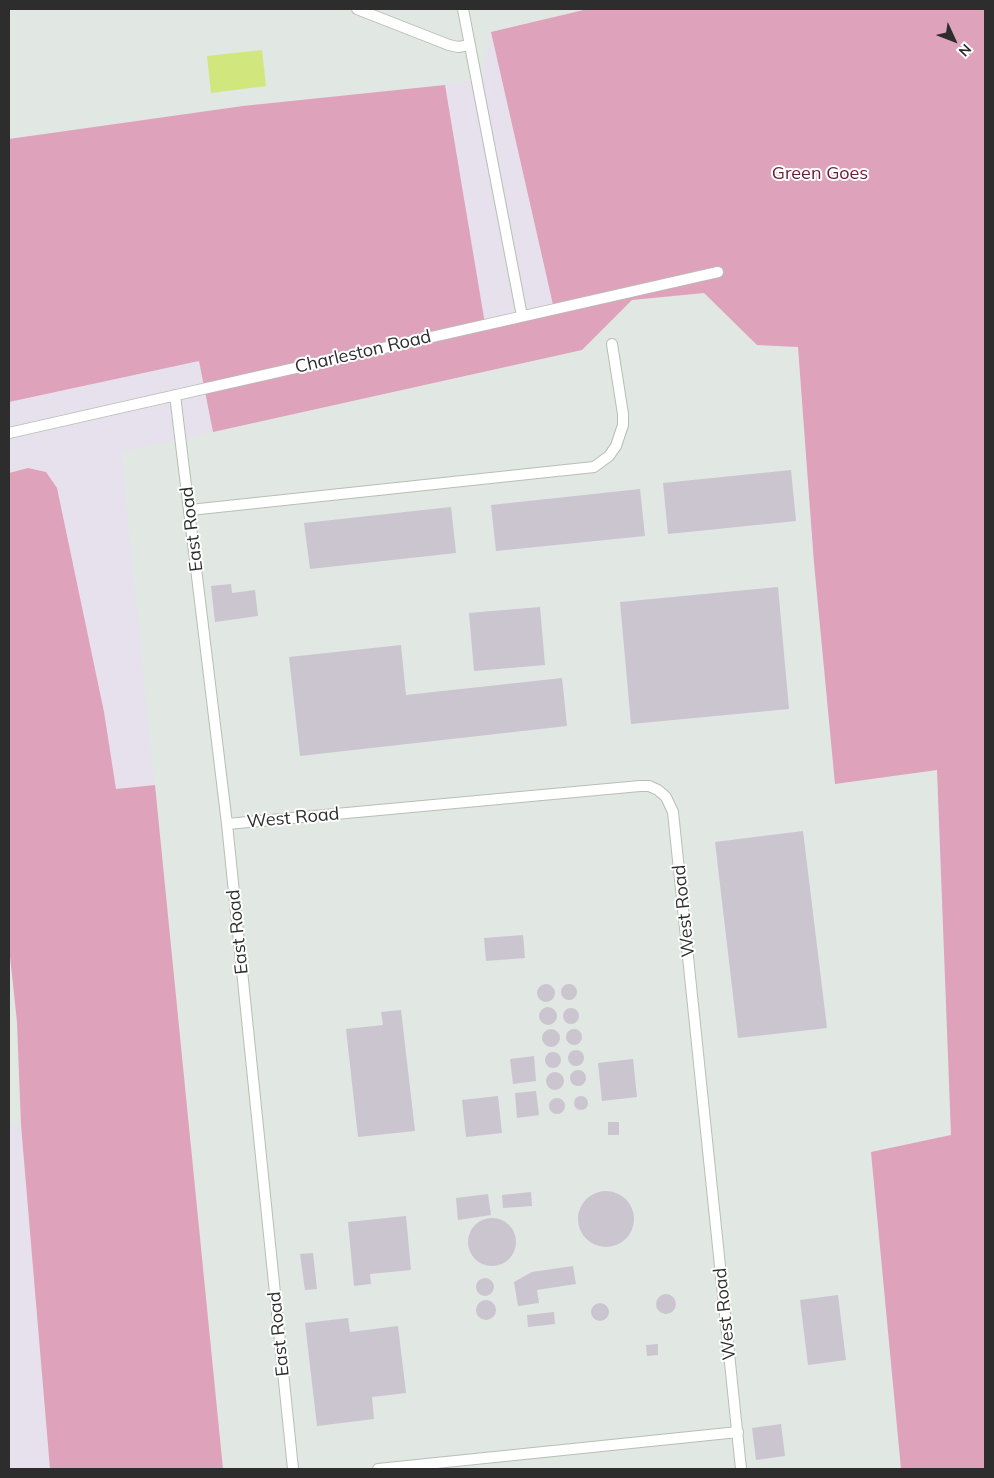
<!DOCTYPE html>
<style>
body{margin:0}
#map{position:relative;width:994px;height:1478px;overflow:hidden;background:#e7e1ed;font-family:Mulish,sans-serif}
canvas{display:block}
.frame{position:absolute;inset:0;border:10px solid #2d2d2d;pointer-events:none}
.north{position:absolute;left:929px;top:15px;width:50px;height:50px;-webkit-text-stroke:4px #fff;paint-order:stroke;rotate:133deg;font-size:14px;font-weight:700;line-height:20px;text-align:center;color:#2d2d2d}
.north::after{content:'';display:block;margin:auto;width:18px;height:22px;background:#2d2d2d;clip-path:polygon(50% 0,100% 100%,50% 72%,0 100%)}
</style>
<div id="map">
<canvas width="994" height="1478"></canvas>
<div class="frame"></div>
<div class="north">N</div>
</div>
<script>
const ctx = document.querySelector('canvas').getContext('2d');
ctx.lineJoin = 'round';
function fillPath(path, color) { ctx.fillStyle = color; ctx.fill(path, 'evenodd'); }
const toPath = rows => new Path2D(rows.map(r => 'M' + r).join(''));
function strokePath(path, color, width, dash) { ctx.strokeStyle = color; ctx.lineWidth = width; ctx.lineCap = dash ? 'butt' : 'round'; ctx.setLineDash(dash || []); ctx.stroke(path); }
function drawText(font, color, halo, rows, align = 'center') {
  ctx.font = font + ' Mulish,sans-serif'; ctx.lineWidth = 4; ctx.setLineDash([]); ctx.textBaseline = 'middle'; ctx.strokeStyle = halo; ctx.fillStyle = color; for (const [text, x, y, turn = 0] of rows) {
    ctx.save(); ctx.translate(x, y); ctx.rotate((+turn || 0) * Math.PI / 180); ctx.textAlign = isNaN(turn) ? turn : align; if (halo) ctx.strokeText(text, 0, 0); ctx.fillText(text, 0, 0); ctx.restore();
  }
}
fillPath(toPath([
 [9,9,588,9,491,32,482,79,429,87,243,106,9,139],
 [704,293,757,345,798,347,814,563,835,783,937,769,951,1135,871,1153,901,1469,223,1469,121,452,582,350,632,300],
 [9,947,17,1022,21,1125,9,1126]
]), '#e1e7e2');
fillPath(toPath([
 [588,9,985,9,985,1469,901,1469,871,1152,951,1135,937,770,835,784,814,563,798,347,757,345,704,293,632,300,582,350,213,432,199,361,9,402,9,139,243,106,445,85,485,324,554,309,491,32],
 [28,468,46,472,57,488,104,712,116,789,155,785,223,1469,50,1469,21,1125,17,1022,9,947,9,473]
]), '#dfa2bb');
fillPath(toPath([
 [262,50,266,86,211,93,207,56]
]), '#d1e67d');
fillPath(toPath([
 [791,470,796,521,668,534,663,483],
 [640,489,645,536,496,551,491,505],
 [451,507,456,553,310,569,304,523],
 [231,584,232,593,255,590,258,616,215,622,211,586],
 [778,587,789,709,631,724,620,602],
 [540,607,545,665,474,671,469,613],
 [401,645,406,695,562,678,567,726,300,756,289,657],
 [803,831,827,1028,738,1038,715,842],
 [523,935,525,958,486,961,484,938],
 '561 992a8 8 0 1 1 16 0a8 8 0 1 1-16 0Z',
 '537 993a9 9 0 1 1 18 0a9 9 0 1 1-18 0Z',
 '539 1016a9 9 0 1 1 18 0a9 9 0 1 1-18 0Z',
 '563 1016a8 8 0 1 1 16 0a8 8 0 1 1-16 0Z',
 [401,1010,415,1131,358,1137,346,1029,383,1025,381,1012],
 '566 1037a8 8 0 1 1 16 0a8 8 0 1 1-16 0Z',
 '542 1038a9 9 0 1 1 18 0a9 9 0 1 1-18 0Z',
 '568 1058a8 8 0 1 1 16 0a8 8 0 1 1-16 0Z',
 '545 1060a8 8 0 1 1 16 0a8 8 0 1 1-16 0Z',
 [534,1056,536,1081,513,1084,510,1059],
 [633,1059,637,1097,602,1101,598,1063],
 '570 1078a8 8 0 1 1 16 0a8 8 0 1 1-16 0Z',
 '546 1081a9 9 0 1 1 18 0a9 9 0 1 1-18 0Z',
 [536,1091,539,1115,517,1118,515,1093],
 '574 1103a7 7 0 1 1 14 0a7 7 0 1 1-14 0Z',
 [498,1096,502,1133,466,1137,462,1100],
 '549 1106a8 8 0 1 1 16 0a8 8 0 1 1-16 0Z',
 [608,1122,619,1122,619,1135,608,1135],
 '578 1219a28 28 0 1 1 56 0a28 28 0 1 1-56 0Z',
 [531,1192,532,1206,503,1208,502,1195],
 [488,1194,491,1215,458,1220,456,1198],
 [406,1216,411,1270,370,1274,371,1284,354,1286,348,1222],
 '468 1242a24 24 0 1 1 48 0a24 24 0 1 1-48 0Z',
 [313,1253,317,1289,305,1290,300,1254],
 [573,1266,576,1284,537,1290,539,1303,518,1306,514,1282,532,1272],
 '476 1287a9 9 0 1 1 18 0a9 9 0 1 1-18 0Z',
 '656 1304a10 10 0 1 1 20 0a10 10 0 1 1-20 0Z',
 [838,1295,846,1360,808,1365,800,1300],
 '476 1310a10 10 0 1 1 20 0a10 10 0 1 1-20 0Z',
 '591 1312a9 9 0 1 1 18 0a9 9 0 1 1-18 0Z',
 [554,1312,555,1324,528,1327,527,1315],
 [348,1318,350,1332,398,1326,406,1393,372,1397,374,1419,317,1426,305,1323],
 [658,1344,658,1355,647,1356,646,1345],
 [781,1424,785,1456,756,1460,752,1428]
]), '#cbc5d0');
const service = toPath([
 [357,9,449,45,458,47,470,45],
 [463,9,522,316],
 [175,395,227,824,293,1469],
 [9,433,718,272],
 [190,510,594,467,609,456,616,446,623,425,623,414,612,344],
 [227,824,640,786,649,786,658,790,666,797,673,812,741,1469],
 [378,1469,738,1432]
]);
strokePath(service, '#b7bfb4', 12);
strokePath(service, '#fff', 10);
drawText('18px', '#662134', '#fff', [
 ["Green Goes",820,174]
]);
drawText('18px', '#2d2d2d', '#fff', [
 ["Charleston Road",363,352,-13],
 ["East Road",192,529,-97],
 ["West Road",293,818,-5],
 ["West Road",684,911,-96],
 ["East Road",238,932,-96],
 ["West Road",725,1314,-96],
 ["East Road",279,1334,-96]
]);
</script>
